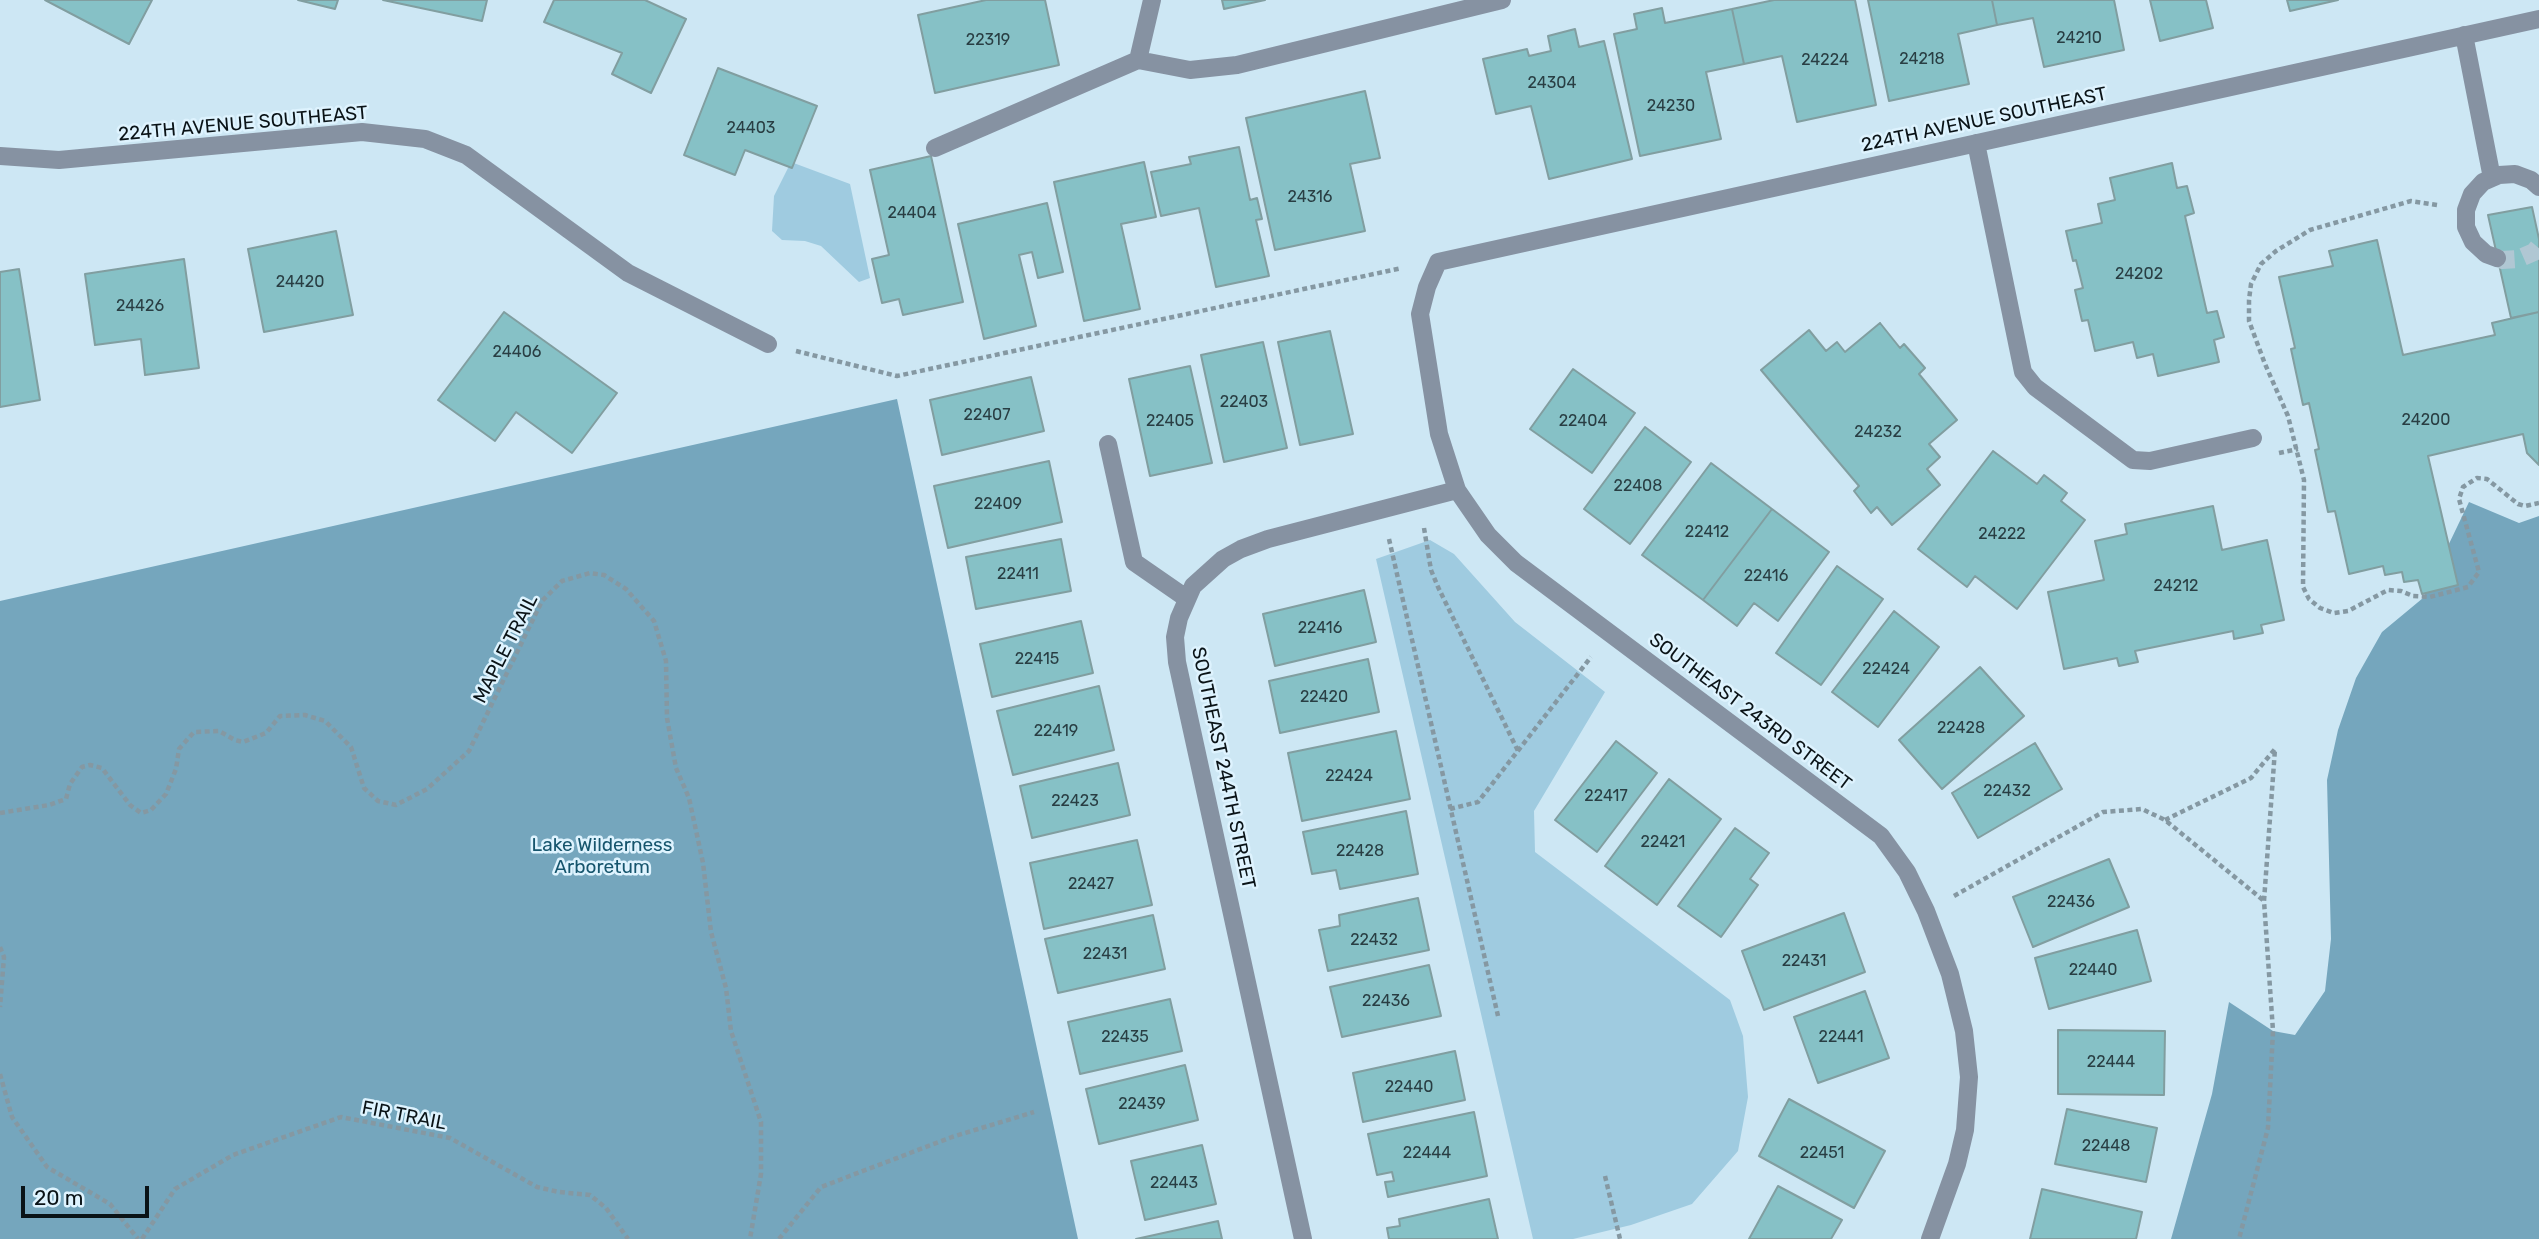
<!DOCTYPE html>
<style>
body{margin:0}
#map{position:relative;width:2539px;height:1239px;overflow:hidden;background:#cde7f4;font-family:Rubik,sans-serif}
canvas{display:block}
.scale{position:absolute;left:21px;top:1186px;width:128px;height:32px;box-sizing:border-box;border:4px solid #0a1317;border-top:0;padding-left:9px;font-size:21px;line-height:24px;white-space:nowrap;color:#0a1317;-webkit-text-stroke:5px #def3fe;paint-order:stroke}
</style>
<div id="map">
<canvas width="2539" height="1239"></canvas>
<div class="scale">20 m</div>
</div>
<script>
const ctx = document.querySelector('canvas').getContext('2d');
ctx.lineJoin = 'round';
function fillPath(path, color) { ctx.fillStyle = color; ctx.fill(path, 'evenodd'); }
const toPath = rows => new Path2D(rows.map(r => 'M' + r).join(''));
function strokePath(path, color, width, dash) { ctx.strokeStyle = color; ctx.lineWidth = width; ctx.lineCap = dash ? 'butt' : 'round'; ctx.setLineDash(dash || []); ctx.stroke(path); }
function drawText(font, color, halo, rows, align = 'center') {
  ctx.font = font + ' Rubik,sans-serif'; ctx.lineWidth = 5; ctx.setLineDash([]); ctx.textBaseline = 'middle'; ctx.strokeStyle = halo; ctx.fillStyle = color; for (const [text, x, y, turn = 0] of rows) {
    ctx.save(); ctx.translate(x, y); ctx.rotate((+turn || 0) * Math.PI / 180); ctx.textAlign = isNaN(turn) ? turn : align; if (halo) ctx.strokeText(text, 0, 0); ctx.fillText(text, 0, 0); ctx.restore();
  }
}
fillPath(toPath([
 [791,162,850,184,870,278,859,282,821,246,805,241,782,240,772,231,774,196],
 [1430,540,1454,554,1515,622,1605,692,1534,811,1535,852,1730,1000,1743,1036,1748,1097,1738,1151,1692,1204,1631,1225,1573,1239,1533,1239,1376,559]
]), '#9fcbe0');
fillPath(toPath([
 [897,399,1078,1239,0,1239,0,601],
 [2469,502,2519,523,2539,516,2539,1239,2171,1239,2212,1094,2229,1002,2273,1031,2295,1035,2325,991,2331,939,2327,780,2338,730,2356,678,2382,632,2423,598]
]), '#75a6bd');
const building = toPath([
 [45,0,152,0,129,44,45,0],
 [298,0,338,0,335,9,298,0],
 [383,0,487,0,482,21,383,0],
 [554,0,645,0,686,19,651,93,612,74,622,53,544,22,554,0],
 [986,0,1045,0,1059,65,935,93,918,15,986,0],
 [1222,0,1265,0,1224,9,1222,0],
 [1774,0,1855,0,1876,105,1797,122,1782,56,1744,64,1732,9,1774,0],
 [1868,0,1992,0,1997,25,1958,34,1969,84,1889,101,1868,0],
 [1992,0,2114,0,2124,50,2044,67,2033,18,1997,25,1992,0],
 [2150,0,2206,0,2213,28,2160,41,2150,0],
 [2287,0,2338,0,2290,11,2287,0],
 [1662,8,1665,23,1732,9,1744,64,1706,72,1721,139,1640,156,1614,34,1637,29,1634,14,1662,8],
 [1575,29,1579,47,1604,41,1632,159,1549,179,1531,106,1496,114,1483,59,1527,49,1529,56,1551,51,1548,36,1575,29],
 [718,68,817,106,792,168,745,150,735,175,684,155,718,68],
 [1365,91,1380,158,1350,164,1365,231,1275,250,1246,118,1365,91],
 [1239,147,1250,200,1257,198,1262,219,1256,220,1269,276,1216,287,1199,208,1161,216,1151,172,1191,164,1189,157,1239,147],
 [931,156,963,302,903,315,899,299,882,303,872,259,889,255,870,170,931,156],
 [1144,162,1156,217,1121,224,1140,309,1084,321,1054,182,1144,162],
 [2172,163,2177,188,2187,186,2194,213,2185,216,2207,313,2217,311,2224,337,2214,340,2219,362,2158,376,2153,354,2137,358,2133,342,2095,351,2088,320,2082,321,2075,290,2083,288,2076,260,2073,261,2066,231,2102,223,2098,204,2115,200,2110,178,2172,163],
 [1047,203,1063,272,1038,278,1032,252,1019,255,1036,326,984,339,958,224,1047,203],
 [2532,207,2539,239,2539,312,2511,318,2488,215,2532,207],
 [336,231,353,315,264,332,248,249,336,231],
 [2377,240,2403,355,2495,335,2492,323,2539,312,2539,465,2527,453,2523,434,2428,456,2458,585,2422,594,2418,580,2404,582,2402,572,2385,575,2383,566,2349,574,2335,511,2328,512,2315,450,2319,449,2309,403,2303,405,2291,349,2295,348,2279,277,2333,266,2329,251,2377,240],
 [184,259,199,368,145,375,141,339,95,345,85,274,184,259],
 [19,269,40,400,0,407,0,272,19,269],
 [504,312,617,393,572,453,516,412,495,441,438,400,504,312],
 [1880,323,1900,348,1904,344,1925,368,1919,374,1957,420,1929,444,1940,457,1927,469,1940,485,1892,525,1877,507,1871,513,1854,491,1859,486,1761,370,1809,330,1826,351,1837,342,1845,352,1880,323],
 [1330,331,1353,434,1300,445,1278,342,1330,331],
 [1263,342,1287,448,1224,462,1201,355,1263,342],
 [1190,366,1212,463,1150,476,1129,379,1190,366],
 [1573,369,1635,413,1592,473,1530,429,1573,369],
 [1031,377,1044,431,942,455,930,400,1031,377],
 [1645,427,1691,462,1630,544,1584,509,1645,427],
 [1993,451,2037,484,2044,475,2067,493,2061,501,2085,520,2017,609,1975,576,1967,587,1918,549,1993,451],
 [1049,461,1062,522,948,548,934,486,1049,461],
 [1711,463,1772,509,1703,600,1642,555,1711,463],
 [2213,506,2222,550,2267,540,2284,620,2261,625,2263,633,2234,639,2233,631,2135,651,2138,662,2119,666,2117,658,2064,669,2048,592,2104,580,2095,541,2127,534,2125,524,2213,506],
 [1772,509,1829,552,1778,621,1754,603,1737,626,1703,600,1772,509],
 [1061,539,1071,591,976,609,966,557,1061,539],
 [1837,566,1883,599,1821,685,1776,653,1837,566],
 [1364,590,1376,642,1275,666,1263,614,1364,590],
 [1894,611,1939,647,1878,727,1832,692,1894,611],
 [1081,621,1093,673,992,697,980,644,1081,621],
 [1368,659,1379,712,1280,733,1269,681,1368,659],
 [1980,667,2024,716,1942,789,1899,740,1980,667],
 [1099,686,1114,750,1013,775,997,711,1099,686],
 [1396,731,1410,799,1302,821,1288,753,1396,731],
 [1616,741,1657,773,1597,852,1555,820,1616,741],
 [2035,743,2062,789,1978,838,1952,793,2035,743],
 [1118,763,1130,815,1032,838,1020,786,1118,763],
 [1669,779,1721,819,1657,905,1605,866,1669,779],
 [1406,811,1418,874,1340,889,1336,870,1312,874,1303,832,1406,811],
 [1735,828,1769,853,1750,879,1758,885,1721,937,1678,906,1735,828],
 [1137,840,1152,905,1044,929,1030,863,1137,840],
 [2109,859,2129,907,2033,947,2013,897,2109,859],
 [1418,898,1429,950,1328,971,1319,930,1340,926,1339,915,1418,898],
 [1844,913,1865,972,1764,1010,1742,951,1844,913],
 [1153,915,1165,969,1058,993,1045,939,1153,915],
 [2137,930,2151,981,2049,1009,2035,958,2137,930],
 [1429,965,1441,1016,1342,1037,1330,987,1429,965],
 [1865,991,1889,1058,1818,1083,1794,1017,1865,991],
 [1170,999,1182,1051,1080,1074,1068,1022,1170,999],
 [2058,1030,2165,1031,2164,1095,2058,1094,2058,1030],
 [1455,1051,1465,1100,1363,1122,1353,1073,1455,1051],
 [1185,1065,1198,1120,1099,1144,1086,1089,1185,1065],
 [1789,1099,1885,1151,1854,1208,1759,1156,1789,1099],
 [2067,1109,2157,1128,2146,1182,2055,1164,2067,1109],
 [1474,1112,1487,1176,1388,1197,1385,1182,1394,1181,1392,1172,1377,1175,1368,1134,1474,1112],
 [1202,1145,1216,1204,1145,1220,1131,1161,1202,1145],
 [1778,1186,1842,1220,1831,1239,1749,1239,1778,1186],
 [2042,1189,2142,1212,2136,1239,2030,1239,2042,1189],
 [1489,1199,1498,1239,1389,1239,1387,1228,1400,1226,1399,1219,1489,1199],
 [1218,1221,1222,1239,1136,1239,1218,1221]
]);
fillPath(building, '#86c1c6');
strokePath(building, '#819ea0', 2);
strokePath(toPath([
 [2497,258,2502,260,2518,259,2534,252,2539,246]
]), '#b0c7d3', 18, [18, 9]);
strokePath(toPath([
 [2437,205,2411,201,2310,230,2276,251,2261,264,2251,284,2249,300,2249,321,2265,364,2288,416,2304,480,2303,587,2309,599,2320,608,2334,613,2348,611,2388,590,2401,591,2413,596,2430,597,2468,587,2479,572,2459,499,2463,487,2477,478,2487,479,2518,504,2525,506,2539,503],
 [796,351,897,376,1402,268],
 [2279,453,2298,449],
 [1424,528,1431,570,1438,587,1518,751],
 [1389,539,1498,1016],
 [1450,809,1478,802,1591,657],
 [0,813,49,805,66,799,70,784,82,767,90,765,102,768,130,805,141,813,151,810,166,794,176,769,179,749,194,732,219,731,235,740,243,742,266,733,280,716,305,715,325,721,351,747,364,788,378,801,396,805,427,789,469,751,542,601,562,581,590,573,604,575,626,589,654,621,666,661,667,718,676,768,689,798,703,863,711,932,726,988,731,1031,761,1122,761,1174,750,1239],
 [2165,820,2251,778,2275,749,2264,901,2273,1031,2268,1128,2239,1239],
 [1954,896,2103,812,2142,809,2165,820,2263,900],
 [0,947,4,957,0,1007],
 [0,1074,12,1117,47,1167,110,1204,138,1239],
 [1605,1176,1620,1239],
 [142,1239,175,1189,233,1155,341,1117,450,1138,537,1187,559,1192,590,1195,606,1208,628,1239],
 [779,1239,821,1187,952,1137,1034,1112]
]), '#8598a2', 4.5, [5, 3.5]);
strokePath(toPath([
 [2464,35,2492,178],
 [1138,60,1190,70,1237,65,1502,0],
 [1138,60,1152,0],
 [1976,143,2023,372,2035,387,2133,460,2150,461,2253,438],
 [935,148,1138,60],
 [0,156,59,160,362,132,425,139,466,155,628,273,768,344],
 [2497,258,2486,254,2473,242,2466,227,2466,210,2472,194,2483,182,2499,175,2515,174,2531,180,2539,187],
 [1108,444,1134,562,1186,598],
 [1303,1239,1177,662,1175,637,1179,618,1193,586,1223,559,1241,549,1268,539,1457,490],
 [1930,1239,1957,1164,1965,1130,1969,1077,1964,1031,1950,974,1926,911,1907,872,1881,836,1516,563,1488,535,1457,490,1439,434,1420,314,1427,287,1438,262,2539,19]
]), '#8692a2', 18);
drawText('16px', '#293e43', null, [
 ["24210",2079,38],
 ["22319",988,40],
 ["24218",1922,59],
 ["24224",1825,60],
 ["24304",1552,83],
 ["24230",1671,106],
 ["24403",751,128],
 ["24316",1310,197],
 ["24404",912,213],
 ["24202",2139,274],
 ["24420",300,282],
 ["24426",140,306],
 ["24406",517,352],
 ["22403",1244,402],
 ["22407",987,415],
 ["24200",2426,420],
 ["22405",1170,421],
 ["22404",1583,421],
 ["24232",1878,432],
 ["22408",1638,486],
 ["22409",998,504],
 ["22412",1707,532],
 ["24222",2002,534],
 ["22411",1018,574],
 ["22416",1766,576],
 ["24212",2176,586],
 ["22416",1320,628],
 ["22415",1037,659],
 ["22424",1886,669],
 ["22420",1324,697],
 ["22428",1961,728],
 ["22419",1056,731],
 ["22424",1349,776],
 ["22432",2007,791],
 ["22417",1606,796],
 ["22423",1075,801],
 ["22421",1663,842],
 ["22428",1360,851],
 ["22427",1091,884],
 ["22436",2071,902],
 ["22432",1374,940],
 ["22431",1105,954],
 ["22431",1804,961],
 ["22440",2093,970],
 ["22436",1386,1001],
 ["22435",1125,1037],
 ["22441",1841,1037],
 ["22444",2111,1062],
 ["22440",1409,1087],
 ["22439",1142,1104],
 ["22448",2106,1146],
 ["22444",1427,1153],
 ["22451",1822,1153],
 ["22443",1174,1183]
]);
drawText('19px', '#0a1317', '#def3fe', [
 ["224TH AVENUE SOUTHEAST",1984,120,-12],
 ["224TH AVENUE SOUTHEAST",243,124,-5],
 ["MAPLE TRAIL",506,649,-63],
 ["SOUTHEAST 243RD STREET",1750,712,37],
 ["SOUTHEAST 244TH STREET",1223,768,78],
 ["FIR TRAIL",404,1116,11]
]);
drawText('19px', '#16556d', '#def3fe', [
 ["Lake Wilderness",602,846],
 ["Arboretum",602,868]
]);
</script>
